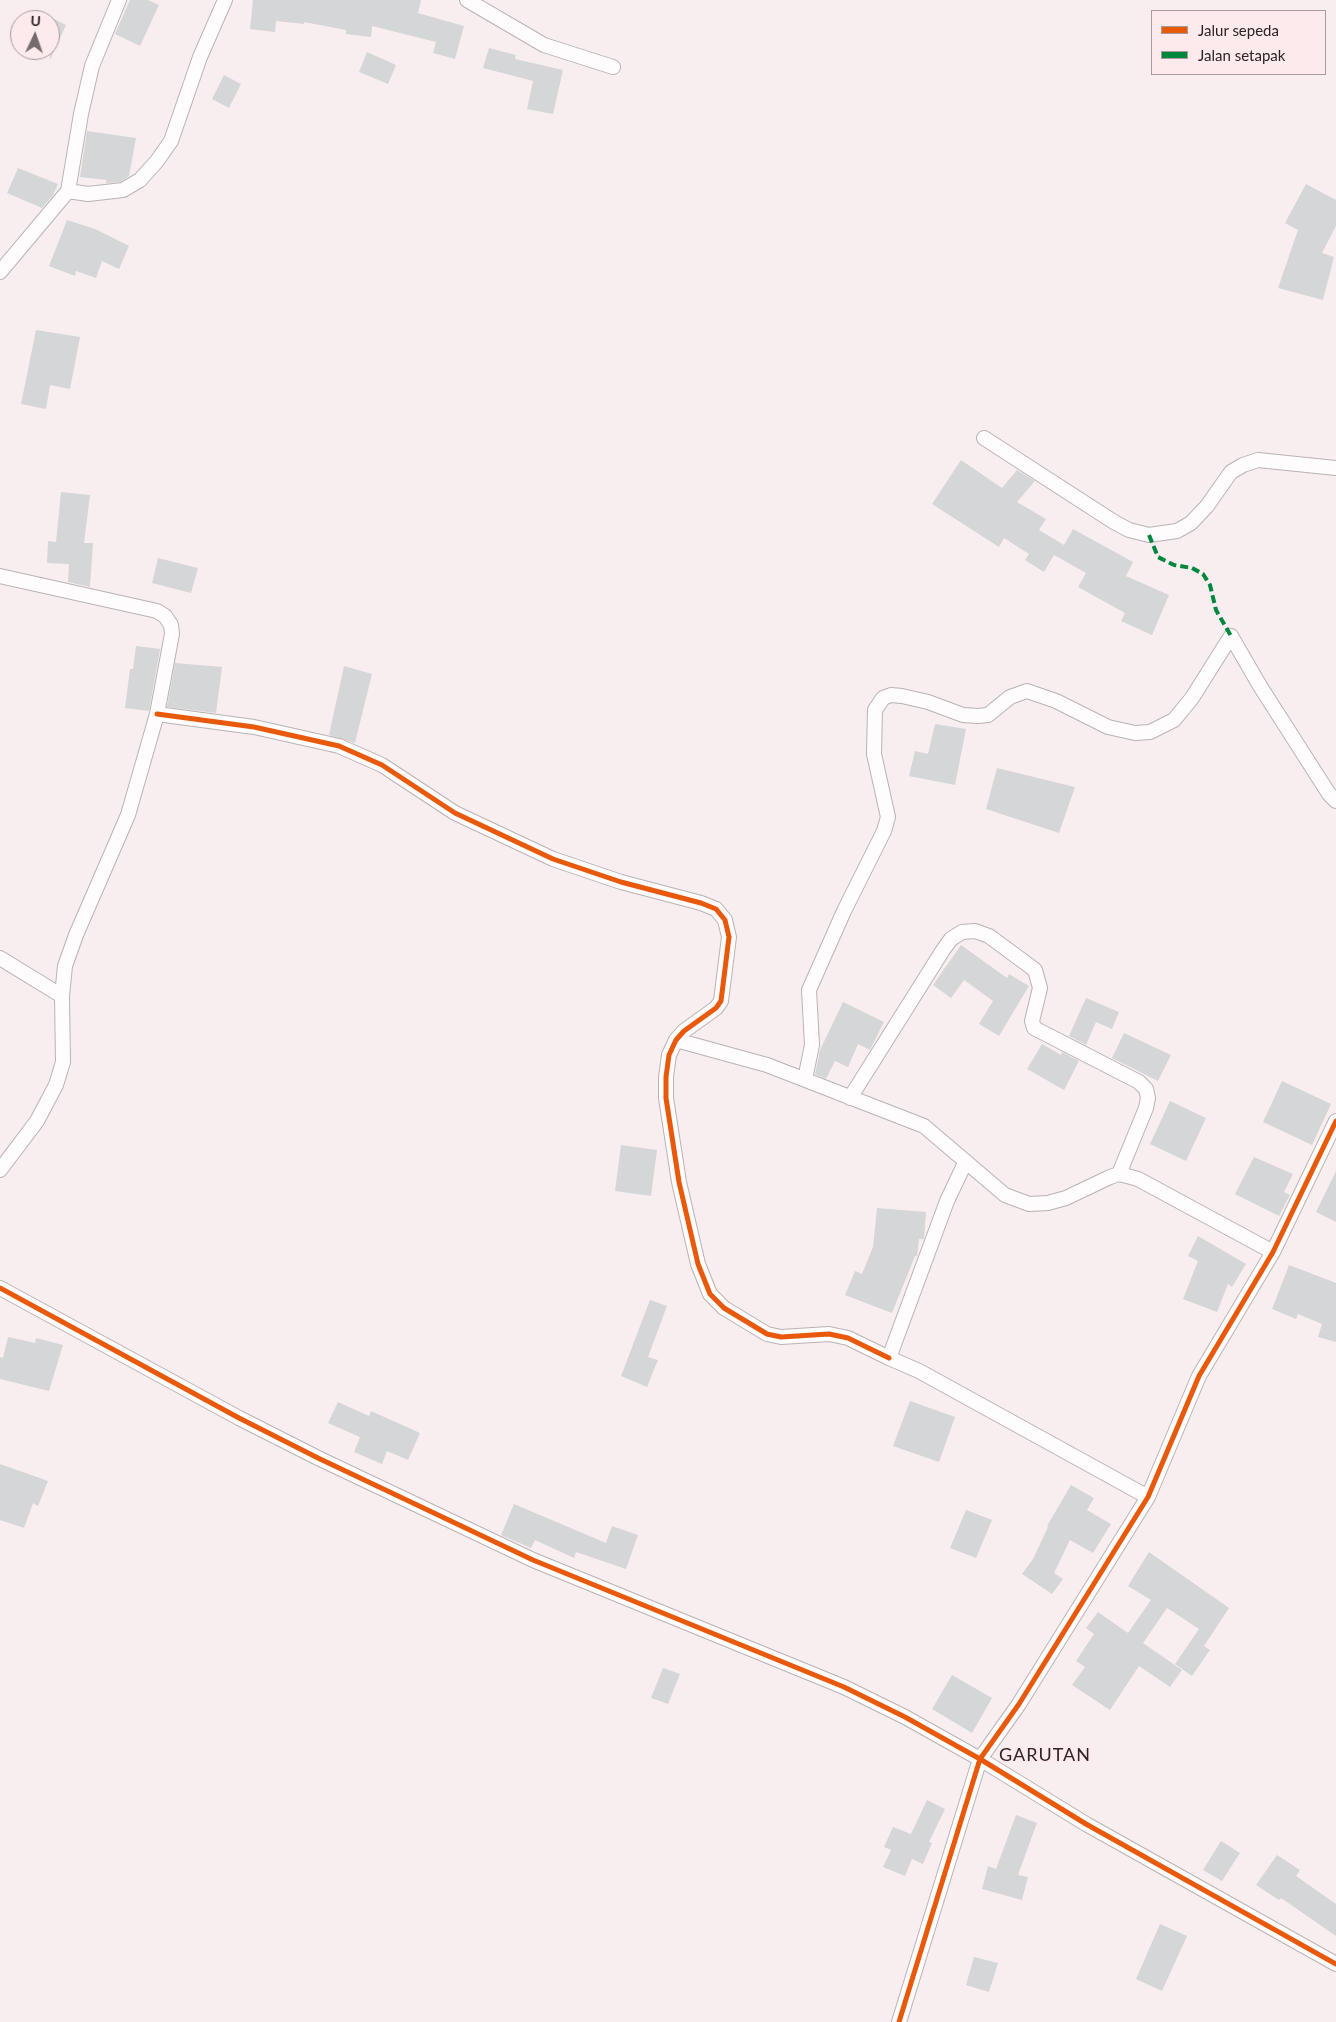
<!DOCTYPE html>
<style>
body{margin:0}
#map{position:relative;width:1336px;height:2022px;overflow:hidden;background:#f8eef0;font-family:Lato,sans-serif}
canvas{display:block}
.legend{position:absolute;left:1151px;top:10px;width:175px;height:65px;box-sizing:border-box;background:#fceaed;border:1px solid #a99b9d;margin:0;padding:6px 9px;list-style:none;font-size:15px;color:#2d2426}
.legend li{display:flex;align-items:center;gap:10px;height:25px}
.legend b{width:25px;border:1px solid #a99b9d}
.north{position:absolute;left:10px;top:10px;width:50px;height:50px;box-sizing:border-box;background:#fceaed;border:1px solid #a99b9d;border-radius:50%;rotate:3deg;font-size:14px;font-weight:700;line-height:20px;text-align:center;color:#2d2426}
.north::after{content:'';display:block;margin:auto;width:18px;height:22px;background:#746b6d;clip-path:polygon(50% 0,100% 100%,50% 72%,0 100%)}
</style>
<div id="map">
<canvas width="1336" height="2022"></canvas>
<ul class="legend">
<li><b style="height:6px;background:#e8590c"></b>Jalur sepeda</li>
<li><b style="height:6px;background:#00873e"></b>Jalan setapak</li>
</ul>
<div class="north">U</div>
</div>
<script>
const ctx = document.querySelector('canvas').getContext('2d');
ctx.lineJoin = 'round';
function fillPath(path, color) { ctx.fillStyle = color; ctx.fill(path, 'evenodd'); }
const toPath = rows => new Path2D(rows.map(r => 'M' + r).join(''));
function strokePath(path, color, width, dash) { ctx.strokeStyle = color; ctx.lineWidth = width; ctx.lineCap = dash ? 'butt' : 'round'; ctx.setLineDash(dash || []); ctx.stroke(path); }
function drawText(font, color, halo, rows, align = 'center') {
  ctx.font = font + ' Lato,sans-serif'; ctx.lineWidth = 4; ctx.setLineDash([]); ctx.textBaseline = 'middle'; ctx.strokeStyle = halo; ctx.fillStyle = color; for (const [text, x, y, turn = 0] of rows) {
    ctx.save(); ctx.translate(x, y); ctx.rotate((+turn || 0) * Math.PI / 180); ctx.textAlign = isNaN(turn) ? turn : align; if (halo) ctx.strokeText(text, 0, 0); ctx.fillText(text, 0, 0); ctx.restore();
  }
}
fillPath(toPath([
 [130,0,148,0,159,5,140,46,115,34],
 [253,0,421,0,418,13,464,26,455,59,433,53,436,42,372,26,371,37,346,34,346,30,304,22,304,24,276,21,275,32,250,29],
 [50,17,66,25,50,60],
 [489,48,516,55,515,59,563,70,553,114,527,109,533,81,483,68],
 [367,52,396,65,388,84,359,72],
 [224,75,241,84,229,108,212,99],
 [87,131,136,138,129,176,120,182,106,183,107,180,80,177],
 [18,168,58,184,53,195,42,208,7,193],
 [1306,184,1336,200,1336,226,1322,253,1334,257,1323,300,1278,288,1298,230,1285,223],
 [67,220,95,229,129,246,119,269,102,261,96,278,76,271,75,276,49,266],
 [36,330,80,337,70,389,50,385,46,409,21,404],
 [961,460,1002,488,1017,470,1035,481,1017,502,1046,519,1039,530,1064,545,1073,529,1133,562,1126,576,1169,595,1152,635,1121,621,1125,613,1078,587,1086,573,1054,555,1044,572,1025,560,1029,554,1004,538,999,547,932,504],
 [61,492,90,495,84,543,93,543,90,587,68,582,69,564,47,563,48,541,56,542],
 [158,558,198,568,191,593,152,583],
 [136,646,160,649,149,711,125,708,130,669,133,669],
 [175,663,222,667,216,713,167,707],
 [344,666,372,674,355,743,329,735],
 [935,724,966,729,955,785,909,776,915,751,928,754],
 [997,768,1075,787,1059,833,986,809],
 [961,945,1007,978,1009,974,1029,986,999,1036,979,1024,993,1001,964,980,951,998,933,985],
 [1086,998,1119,1012,1112,1029,1096,1022,1086,1045,1069,1036],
 [843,1002,884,1022,870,1050,858,1044,848,1067,835,1061,826,1079,815,1074,820,1050],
 [1124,1033,1171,1055,1158,1081,1112,1058],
 [1042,1044,1061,1055,1062,1052,1079,1061,1064,1090,1027,1069],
 [1282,1081,1331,1104,1312,1145,1263,1122],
 [1170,1101,1206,1118,1186,1161,1150,1144],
 [621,1145,657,1150,651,1196,615,1191],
 [1254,1157,1293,1174,1284,1192,1290,1195,1279,1216,1235,1194],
 [1336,1171,1336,1222,1316,1212],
 [877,1208,926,1212,924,1239,919,1239,917,1256,915,1256,892,1313,845,1295,855,1271,862,1274,873,1247],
 [1198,1236,1246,1264,1232,1287,1228,1284,1217,1312,1183,1299,1198,1261,1188,1256],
 [1289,1265,1336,1283,1336,1342,1318,1337,1322,1324,1298,1314,1296,1319,1272,1309],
 [650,1300,667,1306,648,1357,658,1360,647,1387,621,1376],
 [8,1337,35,1343,36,1338,63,1345,49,1391,0,1379,0,1357,3,1358],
 [910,1401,955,1417,939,1462,893,1446],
 [338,1402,369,1416,371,1411,420,1433,408,1460,387,1451,382,1464,354,1452,360,1437,328,1423],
 [0,1464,48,1481,38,1506,33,1503,24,1528,0,1520],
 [1071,1485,1094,1498,1087,1510,1111,1524,1093,1553,1070,1540,1054,1573,1063,1579,1052,1594,1022,1574,1033,1559,1048,1527,1047,1526],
 [514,1504,606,1543,612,1526,638,1535,626,1569,576,1552,574,1558,535,1540,531,1548,501,1535],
 [966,1510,992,1520,976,1558,950,1548],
 [1149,1552,1229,1608,1204,1646,1210,1650,1192,1676,1175,1664,1199,1629,1167,1608,1143,1643,1182,1670,1170,1687,1139,1666,1110,1710,1072,1685,1085,1667,1076,1661,1094,1634,1086,1628,1098,1612,1128,1633,1151,1600,1128,1586],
 [663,1668,680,1674,668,1704,651,1698],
 [952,1675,992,1698,972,1733,932,1709],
 [927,1800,945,1809,929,1842,932,1843,923,1864,912,1859,905,1876,883,1867,891,1850,884,1847,893,1827,911,1834],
 [1016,1815,1037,1823,1018,1875,1028,1877,1022,1900,982,1889,988,1866,996,1869],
 [1221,1841,1240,1853,1222,1881,1203,1870],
 [1277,1855,1300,1870,1296,1876,1336,1904,1336,1936,1281,1898,1279,1900,1256,1885],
 [1160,1924,1187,1936,1162,1991,1136,1979],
 [974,1957,998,1963,989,1992,966,1985]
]), '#d5d6d7');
const minor = toPath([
 [467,0,544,45,613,67],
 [68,191,88,194,123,190,140,180,157,161,171,141,200,57,225,0],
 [0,272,68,191,81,114,92,66,119,0],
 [984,438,1114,522,1129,530,1149,535,1177,531,1191,523,1207,506,1231,472,1243,465,1258,460,1336,468],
 [0,576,157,611,165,616,171,625,172,634,157,714,128,815,76,935,65,966,62,996,63,1062,56,1085,37,1121,0,1170],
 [157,714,254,727,339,746,382,765,455,813,553,859,621,882,701,903,716,909,725,920,729,937,721,1001,716,1008,684,1031,676,1040,669,1055,666,1077,666,1098,679,1182,698,1264,710,1294,724,1308,767,1334,781,1337,829,1334,848,1338,889,1358],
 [0,958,62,996],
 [676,1040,767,1065,924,1126,1005,1195,1029,1204,1048,1203,1066,1198,1110,1177,1119,1174,1127,1176,1138,1179,1273,1252],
 [805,1079,812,1045,809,990,844,911,884,831,888,817,874,754,875,710,883,698,891,695,902,696,928,702,963,715,978,716,988,715,1010,697,1027,691,1056,701,1108,727,1135,733,1150,732,1174,720,1192,698,1231,636,1260,686,1329,794,1336,801],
 [850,1098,943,950,951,939,962,932,975,931,989,936,1035,970,1040,988,1032,1021,1034,1028,1139,1082,1146,1089,1148,1098,1146,1108,1119,1174],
 [1336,1121,1273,1252,1199,1376,1148,1497,1019,1704,980,1759,1086,1824,1336,1964],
 [965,1163,947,1201,889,1358,919,1371,1148,1497],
 [0,1288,239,1418,318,1458,533,1560,844,1687,905,1717,980,1759,899,2022]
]);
strokePath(minor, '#bab2b4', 16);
strokePath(minor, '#fefcfd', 14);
strokePath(toPath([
 [1149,535,1158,557,1174,565,1192,568,1203,574,1210,585,1216,610,1231,636]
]), '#00873e', 4, [8, 4]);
strokePath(toPath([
 [157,714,254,727,339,746,382,765,455,813,553,859,621,882,701,903,716,909,725,920,729,937,721,1001,716,1008,684,1031,676,1040,669,1055,666,1077,666,1098,679,1182,698,1264,710,1294,724,1308,767,1334,781,1337,829,1334,848,1338,889,1358],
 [1336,1121,1273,1252,1199,1376,1148,1497,1019,1704,980,1759,1086,1824,1336,1964],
 [0,1288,239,1418,318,1458,533,1560,844,1687,905,1717,980,1759,899,2022]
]), '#e8590c', 5);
ctx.letterSpacing = '1px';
drawText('18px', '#2d2426', '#fceaed', [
 ["GARUTAN",1045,1755]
]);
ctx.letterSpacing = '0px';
</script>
